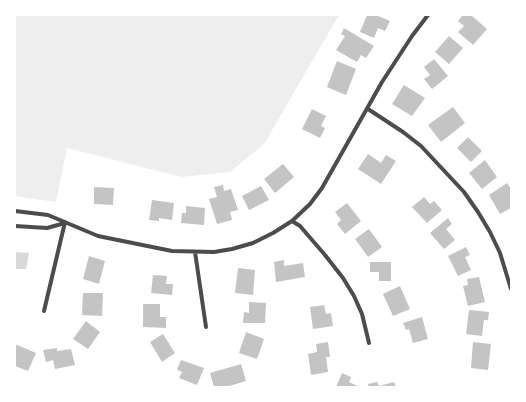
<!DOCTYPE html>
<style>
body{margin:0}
#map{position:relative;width:526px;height:402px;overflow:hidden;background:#fff;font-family:"Crimson Pro",serif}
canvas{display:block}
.frame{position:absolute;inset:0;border:16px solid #fff;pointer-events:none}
</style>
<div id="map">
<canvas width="526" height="402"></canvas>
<div class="frame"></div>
</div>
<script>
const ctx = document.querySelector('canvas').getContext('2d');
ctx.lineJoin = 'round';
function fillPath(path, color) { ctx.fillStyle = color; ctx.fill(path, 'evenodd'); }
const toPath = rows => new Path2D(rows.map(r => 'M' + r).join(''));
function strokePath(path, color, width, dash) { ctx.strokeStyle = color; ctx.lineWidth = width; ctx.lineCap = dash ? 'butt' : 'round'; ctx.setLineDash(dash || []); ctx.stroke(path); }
fillPath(toPath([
 [15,15,339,15,264,144,230,172,182,177,67,148,56,202,15,196]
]), '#eee');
fillPath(toPath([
 [15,252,29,253,26,269,15,269]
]), '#d9d9d9');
fillPath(toPath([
 [367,15,376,15,390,21,385,31,378,28,374,38,360,32],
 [463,15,471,15,487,29,473,45,458,32,464,26,458,21],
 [344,28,374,46,366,58,361,55,357,62,336,50,345,36,341,34],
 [449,36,463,48,449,64,435,52],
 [434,59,448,76,432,89,424,79,430,75,424,67],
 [337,61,356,69,346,95,327,87],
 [404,85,425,98,412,116,392,104],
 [453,107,465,123,441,142,428,125],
 [312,109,326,116,321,126,325,128,320,138,302,129],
 [468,137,482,151,471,162,457,148],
 [368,154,381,163,386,155,396,161,381,184,358,169],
 [485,160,497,177,482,189,469,173],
 [283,164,294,177,275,193,264,179],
 [507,183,511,189,511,208,500,214,489,195],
 [223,185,224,191,231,189,238,210,230,212,232,220,217,224,209,199,217,197,214,187],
 [261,186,269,200,249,210,242,196],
 [94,187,114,188,113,205,94,204],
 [424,197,430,204,434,201,442,210,427,223,412,207],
 [152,200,174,203,172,220,159,218,159,221,149,220],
 [347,203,361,221,345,234,337,224,341,220,335,212],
 [186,206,205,208,204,225,181,223,182,213,186,213],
 [448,218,452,224,446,229,455,240,444,249,430,233],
 [369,229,382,247,368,257,355,239],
 [466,247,470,255,465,257,471,270,458,276,448,256],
 [89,256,105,261,99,284,83,279],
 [284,260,284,266,303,263,305,277,276,282,274,262],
 [370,262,391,262,391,281,379,281,379,272,370,272],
 [238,268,255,270,253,295,235,293],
 [153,275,167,276,166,284,173,284,172,295,151,293],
 [479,277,485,302,468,306,463,286,468,285,467,279],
 [400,286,410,309,393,316,383,294],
 [83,293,103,293,102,316,82,315],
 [249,302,266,303,265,323,243,323,244,312,249,313],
 [143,304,160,304,160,317,166,317,166,328,143,327],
 [324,305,326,314,331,313,333,326,313,329,310,307],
 [469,310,489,312,488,320,484,320,482,336,466,334],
 [422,317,428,339,413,343,409,329,406,330,403,323],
 [86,321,100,332,88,349,73,339],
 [246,332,264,339,257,359,239,353],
 [163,334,175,353,162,362,150,342],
 [328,342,330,357,326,357,328,372,311,375,308,354,317,352,316,344],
 [473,342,491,344,488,370,471,368],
 [15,344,36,353,28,371,15,366],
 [57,348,57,351,71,349,75,365,55,369,53,360,46,362,43,350],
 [181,360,204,368,197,385,179,378,182,372,177,370],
 [241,364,246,381,226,387,214,387,210,373],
 [342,373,351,377,349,382,360,387,336,387],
 [377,382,379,386,394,382,396,387,369,387,368,384]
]), '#c4c4c4');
strokePath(toPath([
 [368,109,403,132,421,146,464,192,478,212,490,232,500,253,511,289],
 [15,211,48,215,98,236,172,251,214,252,232,249,253,243,273,233,292,221,310,204,322,188,382,82,412,36,428,15],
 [292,221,300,226,325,255,343,278,354,296,362,314,369,343],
 [15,226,47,228,65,223],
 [195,252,206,327],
 [44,311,65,222]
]), '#4c4c4c', 4);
</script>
